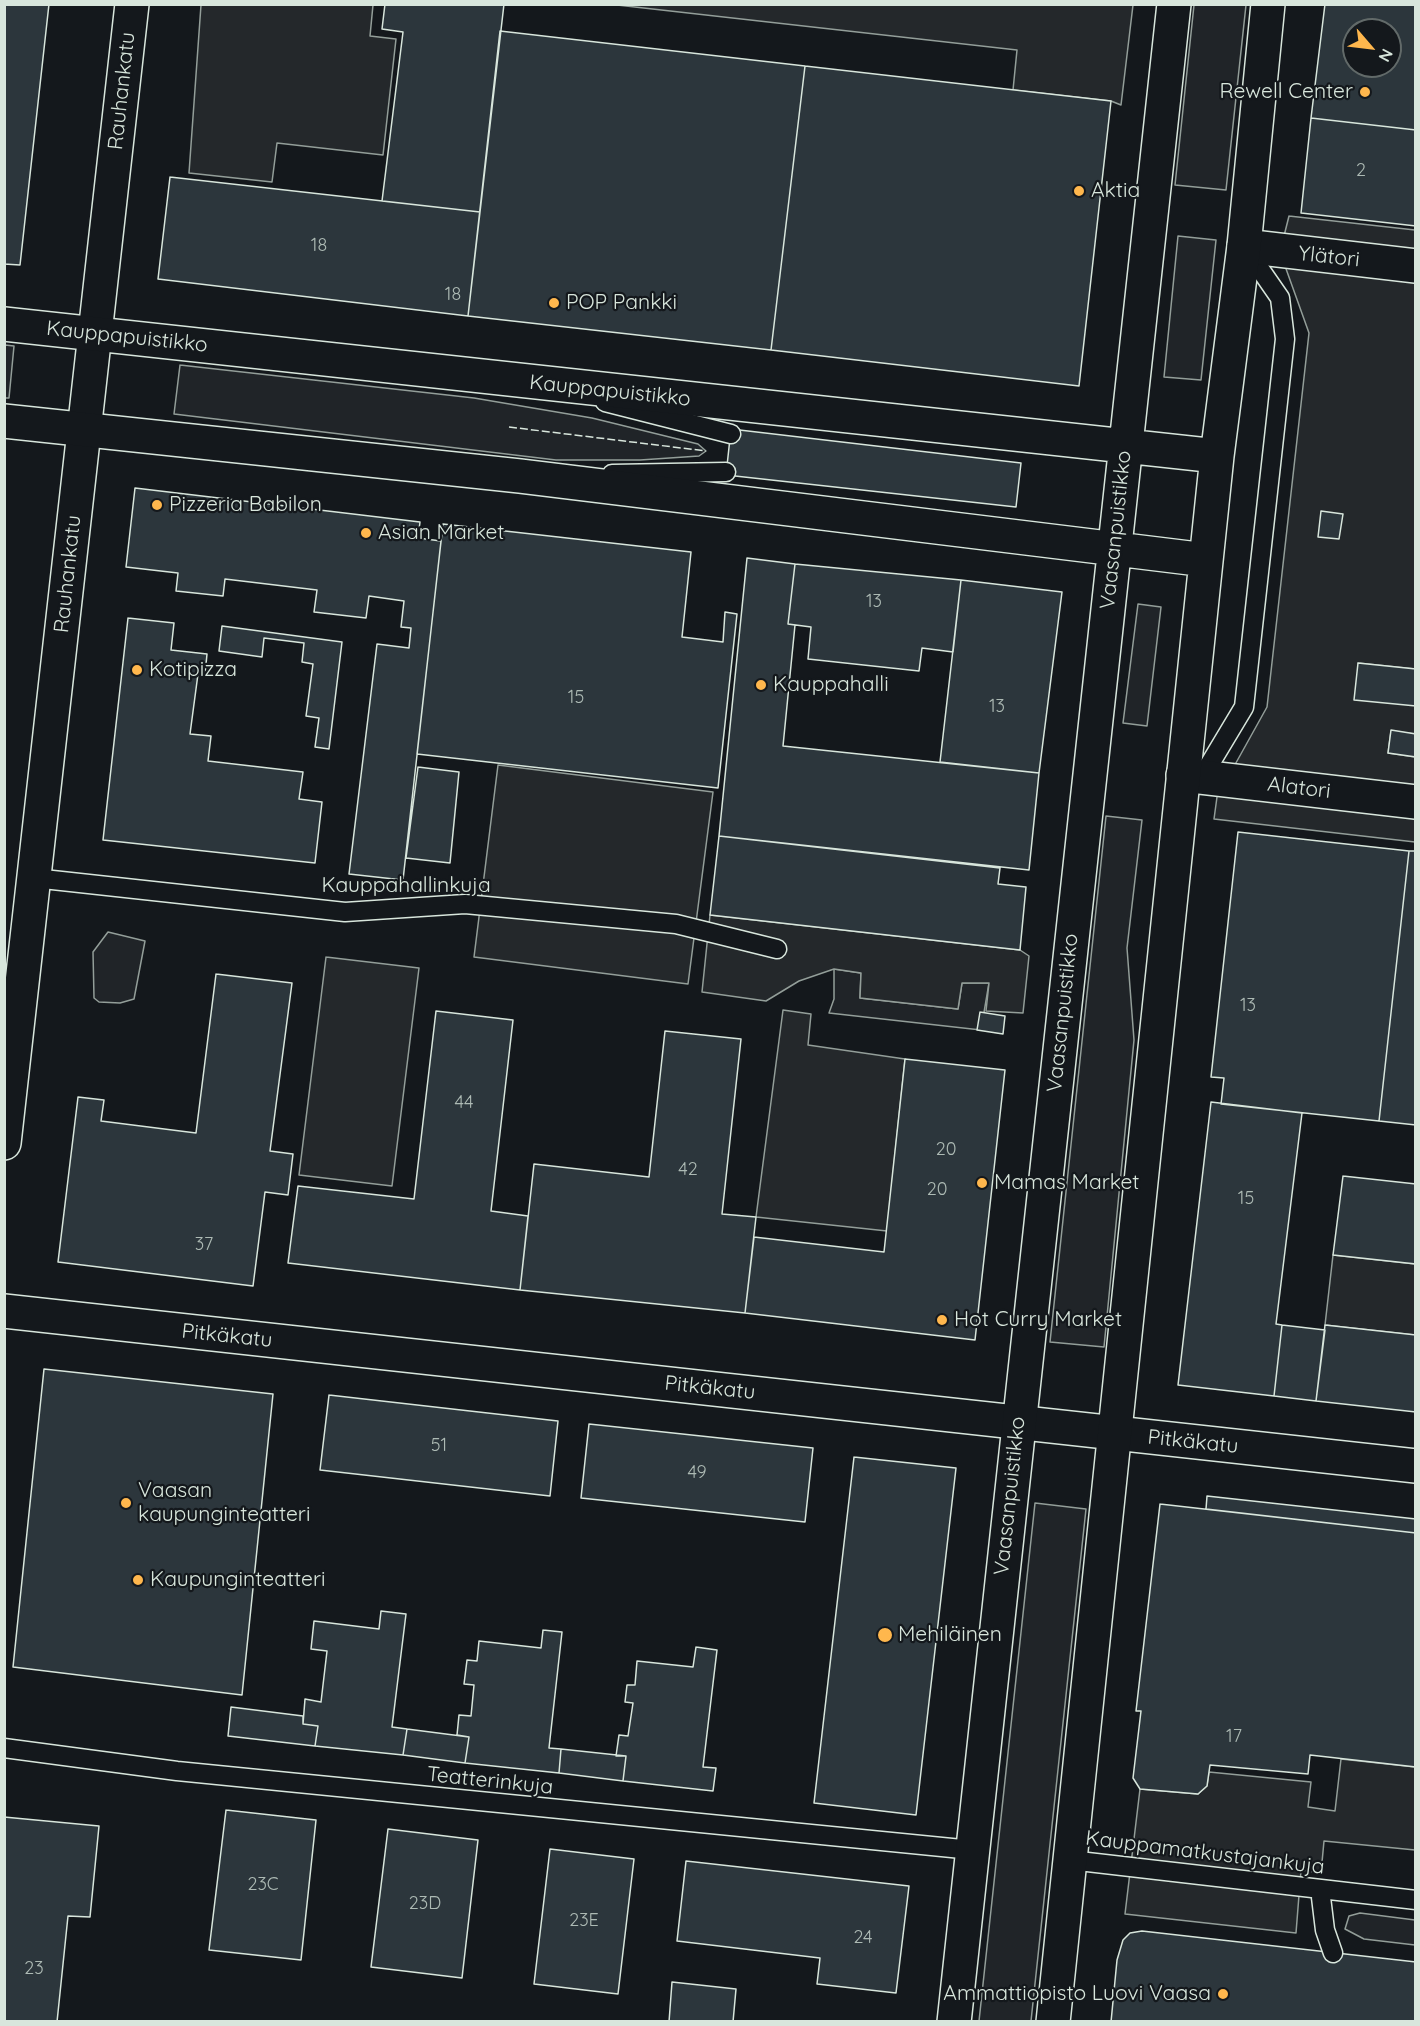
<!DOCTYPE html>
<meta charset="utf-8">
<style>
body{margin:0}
#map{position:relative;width:1420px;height:2026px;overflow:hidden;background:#14181c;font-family:Quicksand,sans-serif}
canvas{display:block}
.frame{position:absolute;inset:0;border:6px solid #d8e6dc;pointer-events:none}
.north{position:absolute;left:1342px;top:18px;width:60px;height:60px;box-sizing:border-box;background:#14181c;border:2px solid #626a69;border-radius:50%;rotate:118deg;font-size:16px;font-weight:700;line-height:24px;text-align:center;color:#d8e6dc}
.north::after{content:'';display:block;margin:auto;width:21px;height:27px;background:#ffb74d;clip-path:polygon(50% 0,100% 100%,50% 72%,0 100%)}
</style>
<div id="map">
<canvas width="1420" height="2026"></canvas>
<div class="frame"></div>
<div class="north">N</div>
</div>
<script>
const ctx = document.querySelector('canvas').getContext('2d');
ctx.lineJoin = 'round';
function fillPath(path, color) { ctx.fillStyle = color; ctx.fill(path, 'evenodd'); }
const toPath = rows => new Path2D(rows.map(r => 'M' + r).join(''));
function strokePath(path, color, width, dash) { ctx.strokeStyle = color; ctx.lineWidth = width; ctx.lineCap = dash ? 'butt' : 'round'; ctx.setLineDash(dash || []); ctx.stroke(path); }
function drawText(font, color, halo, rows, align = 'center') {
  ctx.font = font + ' Quicksand,sans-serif'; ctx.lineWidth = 4.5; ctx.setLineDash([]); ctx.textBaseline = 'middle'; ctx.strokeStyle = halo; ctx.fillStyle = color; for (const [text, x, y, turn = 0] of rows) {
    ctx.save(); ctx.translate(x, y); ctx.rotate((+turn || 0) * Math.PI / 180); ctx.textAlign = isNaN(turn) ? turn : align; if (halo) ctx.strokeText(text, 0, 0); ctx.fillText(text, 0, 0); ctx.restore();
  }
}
const green = toPath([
 [1194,5,1246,5,1226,190,1175,185,1194,5],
 [1178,236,1216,240,1201,380,1164,377,1178,236],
 [5,345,14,346,9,398,5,398,5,345],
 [180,365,474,398,592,418,698,444,706,451,699,456,640,460,556,460,174,414,180,365],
 [1138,604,1161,607,1147,726,1123,723,1138,604],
 [1106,816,1142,820,1127,948,1134,1040,1104,1347,1050,1342,1106,816],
 [108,932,145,941,134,999,120,1003,99,1002,94,998,93,952,108,932],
 [834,969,861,973,860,998,958,1009,962,983,989,983,981,1030,829,1013,834,999,834,969],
 [1035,1503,1086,1509,1031,2021,979,2021,1035,1503],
 [1360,1913,1415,1920,1415,1945,1364,1939,1345,1929,1349,1916,1360,1913]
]);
fillPath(green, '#202428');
strokePath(green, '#939e99', 1.5);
const parking = toPath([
 [201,5,373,5,370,36,396,39,383,155,277,143,272,182,189,173,201,5],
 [617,5,1133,5,1121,105,1111,101,1013,90,1017,50,617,5],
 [1289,216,1415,230,1415,669,1358,663,1415,706,1415,734,1391,731,1388,753,1415,757,1415,842,1214,819,1217,797,1267,707,1309,333,1280,252,1289,216],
 [498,765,713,792,688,984,474,957,498,765],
 [710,915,1020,950,1029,956,1023,1013,986,1011,989,983,962,983,958,1009,860,998,861,973,834,969,799,981,766,1001,702,992,710,915],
 [326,957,419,968,392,1186,299,1175,326,957],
 [783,1010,811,1014,808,1045,905,1059,887,1231,756,1217,783,1010],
 [1333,1255,1415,1264,1415,1335,1325,1325,1333,1255],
 [1341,1759,1415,1767,1415,1850,1324,1841,1321,1873,1301,1870,1296,1933,1125,1914,1140,1789,1198,1794,1207,1786,1209,1772,1311,1782,1308,1807,1335,1811,1341,1759]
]);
fillPath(parking, '#24282b');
strokePath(parking, '#939e99', 1.5);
const building = toPath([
 [4,4,49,4,20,265,4,264,4,4],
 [385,4,504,4,480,212,382,201,403,32,382,29,385,4],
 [1325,4,1416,4,1416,130,1311,118,1325,4],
 [1354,30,1390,30,1390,66,1354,66,1354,30],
 [500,31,805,66,771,350,468,316,500,31],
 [805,66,1111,101,1079,386,771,350,805,66],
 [1311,118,1416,130,1416,226,1301,213,1311,118],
 [170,177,480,212,468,316,158,279,170,177],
 [731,429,1021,463,1016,507,726,475,731,429],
 [135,488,420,522,418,538,441,541,403,880,349,874,377,644,409,648,411,628,401,627,404,601,369,596,366,618,314,612,317,590,225,579,223,596,176,591,178,573,126,567,135,488],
 [1321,511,1343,514,1339,539,1318,537,1321,511],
 [443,524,691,552,682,637,723,642,725,612,737,614,718,788,417,754,443,524],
 [747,558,795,564,788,624,795,625,783,746,1039,773,1029,870,719,836,747,558],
 [795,564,961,580,953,652,922,648,919,671,808,659,811,627,788,624,795,564],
 [961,580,1062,592,1039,773,940,762,961,580],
 [128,618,174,623,171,650,207,654,205,675,198,674,190,734,211,736,208,761,303,772,299,799,322,802,315,863,103,840,128,618],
 [222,626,342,642,329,749,315,747,319,718,306,716,313,664,302,662,304,643,264,638,262,657,219,651,222,626],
 [1358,663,1416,669,1416,706,1354,700,1358,663],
 [1391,730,1416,734,1416,757,1388,753,1391,730],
 [418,767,459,772,450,863,406,858,418,767],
 [1238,832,1409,851,1379,1121,1221,1104,1224,1078,1211,1077,1238,832],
 [719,836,1000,868,998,884,1026,887,1020,950,710,915,719,836],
 [1409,851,1416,851,1416,1125,1379,1121,1409,851],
 [216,974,292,983,270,1151,293,1154,288,1195,265,1192,253,1286,58,1262,78,1097,104,1100,101,1121,196,1133,216,974],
 [436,1011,513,1020,491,1211,528,1216,520,1290,288,1263,298,1186,414,1199,436,1011],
 [980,1012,1005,1016,1003,1034,977,1030,980,1012],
 [665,1031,741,1039,722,1214,756,1217,745,1313,520,1290,534,1164,649,1177,665,1031],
 [905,1059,1005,1070,975,1340,745,1313,754,1237,884,1252,905,1059],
 [1211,1102,1302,1113,1276,1324,1282,1325,1274,1396,1178,1385,1211,1102],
 [1343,1176,1416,1184,1416,1264,1333,1255,1343,1176],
 [1282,1325,1325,1330,1316,1401,1274,1396,1282,1325],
 [1325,1325,1416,1335,1416,1412,1316,1401,1325,1325],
 [44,1369,273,1394,242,1695,13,1667,44,1369],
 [329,1395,558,1421,550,1496,320,1470,329,1395],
 [589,1424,813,1448,805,1522,581,1498,589,1424],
 [854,1457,956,1468,916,1815,814,1803,854,1457],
 [1207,1496,1416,1519,1416,1533,1206,1509,1207,1496],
 [1160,1504,1416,1533,1416,1767,1310,1755,1308,1774,1210,1765,1207,1786,1198,1794,1140,1789,1133,1778,1141,1711,1136,1711,1160,1504],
 [381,1611,406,1614,392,1727,407,1729,403,1755,315,1746,318,1726,303,1724,305,1699,321,1702,327,1651,311,1649,314,1621,379,1629,381,1611],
 [543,1630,562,1632,549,1748,561,1749,559,1773,465,1763,469,1737,457,1735,459,1715,471,1716,474,1685,464,1684,467,1660,477,1661,479,1641,541,1648,543,1630],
 [696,1647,717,1650,703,1767,716,1768,713,1791,623,1781,626,1756,616,1756,619,1735,628,1736,633,1703,625,1702,627,1685,635,1685,637,1661,693,1667,696,1647],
 [231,1707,303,1716,303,1724,318,1726,315,1746,228,1736,231,1707],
 [407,1729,469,1737,465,1763,403,1755,407,1729],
 [561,1749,626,1756,623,1781,559,1773,561,1749],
 [226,1810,316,1820,301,1960,209,1950,226,1810],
 [4,1817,99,1826,90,1917,68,1916,57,2022,4,2022,4,1817],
 [388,1829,478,1840,462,1978,371,1967,388,1829],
 [550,1849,634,1859,618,1994,534,1984,550,1849],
 [686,1861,909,1886,896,1993,817,1984,820,1958,677,1941,686,1861],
 [1142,1931,1416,1962,1416,2022,1111,2022,1117,1960,1123,1940,1130,1933,1142,1931],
 [672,1982,736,1989,733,2022,669,2022,672,1982]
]);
fillPath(building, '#2c363c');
strokePath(building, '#d8e6dc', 1.5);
const service = toPath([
 [605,402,731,434],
 [612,474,726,472],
 [1202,777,1244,707,1285,339,1280,298,1244,246],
 [34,878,345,912,465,904,676,924,777,949],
 [4,1748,177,1771,972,1850],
 [1070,1860,1416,1900],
 [1320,1889,1325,1930,1333,1953]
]);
const minor = toPath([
 [1244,246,1416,266],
 [1183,775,1416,802],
 [4,1311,1416,1466]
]);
const tertiary = toPath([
 [4,1143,132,4]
]);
const primary = toPath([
 [4,324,1217,456],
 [4,421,520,476,1206,560],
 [954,2022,1174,4],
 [1053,2022,1217,456,1244,246,1268,4]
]);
strokePath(service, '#d8e6dc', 21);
strokePath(minor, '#d8e6dc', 36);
strokePath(tertiary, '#d8e6dc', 36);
strokePath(primary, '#d8e6dc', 36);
strokePath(service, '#14181c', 18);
strokePath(minor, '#14181c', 33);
strokePath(tertiary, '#14181c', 33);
strokePath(primary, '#14181c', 33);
strokePath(toPath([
 [509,427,706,451]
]), '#d8e6dc', 1.5, [8, 3]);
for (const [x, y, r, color] of [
 [1365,92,6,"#ffb74d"],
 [1079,191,6,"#ffb74d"],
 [554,303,6,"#ffb74d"],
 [157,505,6,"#ffb74d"],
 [366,533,6,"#ffb74d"],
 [137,670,6,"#ffb74d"],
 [761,685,6,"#ffb74d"],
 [982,1183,6,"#ffb74d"],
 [942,1320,6,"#ffb74d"],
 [126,1503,6,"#ffb74d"],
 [138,1580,6,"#ffb74d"],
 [885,1635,8,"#ffb74d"],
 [1223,1994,6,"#ffb74d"]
]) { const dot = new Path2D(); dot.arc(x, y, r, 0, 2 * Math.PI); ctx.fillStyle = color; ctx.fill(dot); strokePath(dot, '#14181c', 2); }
drawText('18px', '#adbab4', null, [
 ["2",1361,171],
 ["18",319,246],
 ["18",453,295],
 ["13",874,602],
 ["15",576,698],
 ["13",997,707],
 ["13",1248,1006],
 ["44",464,1103],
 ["20",946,1150],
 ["42",688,1170],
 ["20",937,1190],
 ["15",1246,1199],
 ["37",204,1245],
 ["51",439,1446],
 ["49",697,1473],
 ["17",1234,1737],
 ["23C",263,1885],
 ["23D",425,1904],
 ["23E",584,1921],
 ["24",863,1938],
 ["23",34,1969]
]);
drawText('21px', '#d8e6dc', '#14181c', [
 ["Rauhankatu",122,91,-84],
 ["Ylätori",1329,257,6],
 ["Kauppapuistikko",127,337,6],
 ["Kauppapuistikko",610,391,6],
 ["Vaasanpuistikko",1116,530,-84],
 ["Rauhankatu",68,574,-84],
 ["Alatori",1299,788,7],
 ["Kauppahallinkuja",406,886],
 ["Vaasanpuistikko",1063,1013,-84],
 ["Pitkäkatu",227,1336,6],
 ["Pitkäkatu",710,1388,6],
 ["Pitkäkatu",1193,1442,6],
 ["Vaasanpuistikko",1010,1496,-84],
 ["Teatterinkuja",490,1781,6],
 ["Kauppamatkustajankuja",1205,1853,7]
]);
drawText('21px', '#d8e6dc', '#14181c', [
 ["Rewell Center",1353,92,"right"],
 ["Aktia",1091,191],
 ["POP Pankki",566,303],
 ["Pizzeria Babilon",169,505],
 ["Asian Market",378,533],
 ["Kotipizza",149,670],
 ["Kauppahalli",773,685],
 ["Mamas Market",994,1183],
 ["Hot Curry Market",954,1320],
 ["Vaasan",138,1491],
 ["kaupunginteatteri",138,1515],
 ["Kaupunginteatteri",150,1580],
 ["Mehiläinen",898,1635],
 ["Ammattiopisto Luovi Vaasa",1211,1994,"right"]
], 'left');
</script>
